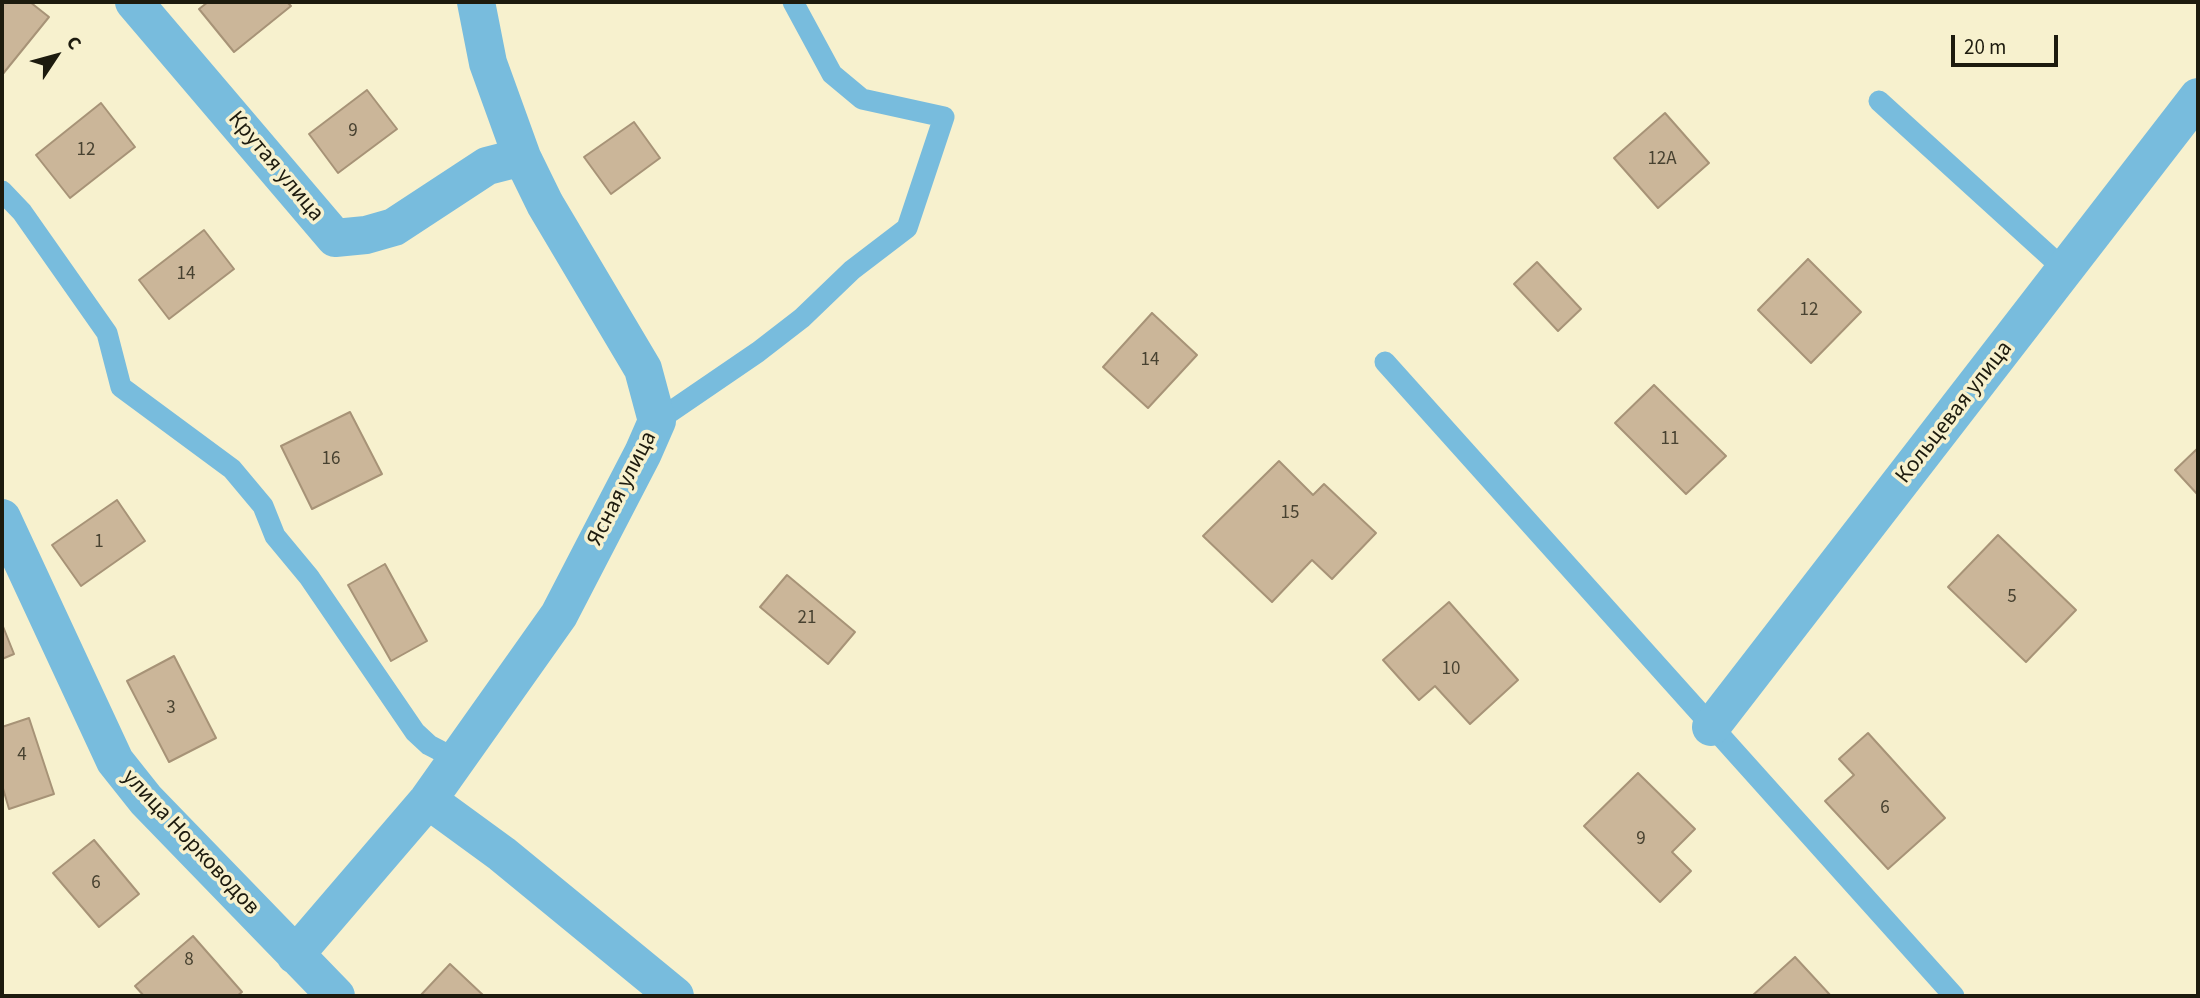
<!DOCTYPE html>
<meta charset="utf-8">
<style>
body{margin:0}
#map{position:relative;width:2200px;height:998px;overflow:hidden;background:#f7f1ce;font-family:"Source Sans 3",sans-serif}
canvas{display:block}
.frame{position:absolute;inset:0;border:4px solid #1d1b0e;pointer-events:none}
.north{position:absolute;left:21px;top:21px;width:70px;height:70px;-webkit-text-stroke:5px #f7f1ce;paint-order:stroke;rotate:54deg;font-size:19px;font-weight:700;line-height:28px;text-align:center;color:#1d1b0e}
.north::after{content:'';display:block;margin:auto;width:24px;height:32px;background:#1d1b0e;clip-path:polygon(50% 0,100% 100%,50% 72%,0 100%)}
.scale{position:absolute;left:1951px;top:35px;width:107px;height:32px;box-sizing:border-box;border:4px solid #1d1b0e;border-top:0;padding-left:9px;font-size:21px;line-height:24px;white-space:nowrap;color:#1d1b0e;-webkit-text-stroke:5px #f7f1ce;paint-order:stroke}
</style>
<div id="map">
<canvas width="2200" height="998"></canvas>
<div class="frame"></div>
<div class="north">С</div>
<div class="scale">20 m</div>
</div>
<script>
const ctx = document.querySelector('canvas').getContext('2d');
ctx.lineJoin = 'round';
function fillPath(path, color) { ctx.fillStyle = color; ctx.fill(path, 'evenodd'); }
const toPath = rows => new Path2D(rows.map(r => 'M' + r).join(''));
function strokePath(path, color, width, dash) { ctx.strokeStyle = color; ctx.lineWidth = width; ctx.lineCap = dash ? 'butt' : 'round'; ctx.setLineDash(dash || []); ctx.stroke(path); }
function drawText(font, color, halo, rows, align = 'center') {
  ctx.font = font + ' "Source Sans 3",sans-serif'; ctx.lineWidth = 7; ctx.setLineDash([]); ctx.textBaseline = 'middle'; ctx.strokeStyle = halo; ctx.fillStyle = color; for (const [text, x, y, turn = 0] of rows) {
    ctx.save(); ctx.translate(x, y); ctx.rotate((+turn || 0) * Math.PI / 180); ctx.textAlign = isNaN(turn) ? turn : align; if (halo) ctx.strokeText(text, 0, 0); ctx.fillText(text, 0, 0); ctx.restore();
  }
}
const building = toPath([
 [2,2,30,2,49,17,2,75,2,2],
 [208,2,287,2,291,6,234,52,199,9,208,2],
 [367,90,397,129,338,173,309,134,367,90],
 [101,103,135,147,70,198,36,155,101,103],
 [1665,113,1709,163,1658,208,1614,158,1665,113],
 [634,122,660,158,611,194,584,157,634,122],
 [204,230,234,269,169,319,139,280,204,230],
 [1808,259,1861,312,1811,363,1758,310,1808,259],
 [1537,262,1581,309,1558,331,1514,284,1537,262],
 [1152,313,1197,355,1148,408,1103,367,1152,313],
 [1654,385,1726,456,1686,494,1615,423,1654,385],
 [350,412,382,474,312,509,281,446,350,412],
 [2198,448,2198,495,2175,470,2198,448],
 [1279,461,1313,495,1324,484,1376,533,1332,579,1312,560,1272,602,1203,536,1279,461],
 [117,500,145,541,81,586,52,545,117,500],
 [1998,535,2076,610,2026,662,1948,587,1998,535],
 [385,564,427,641,391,661,348,585,385,564],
 [787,575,855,632,828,664,760,607,787,575],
 [1449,602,1518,680,1470,724,1435,686,1419,700,1383,660,1449,602],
 [2,624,14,654,2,659,2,624],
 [174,656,216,738,169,762,127,681,174,656],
 [29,718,54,794,9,809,2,785,2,727,29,718],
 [1868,733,1945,818,1888,869,1825,801,1854,775,1839,759,1868,733],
 [1638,773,1695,829,1672,852,1691,871,1660,902,1584,826,1638,773],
 [94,840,139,894,99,927,53,873,94,840],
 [193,936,242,992,237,996,144,996,135,986,193,936],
 [1795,957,1831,996,1752,996,1795,957],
 [450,964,484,996,420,996,450,964]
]);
fillPath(building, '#cbb699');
strokePath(building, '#a79377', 2);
strokePath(toPath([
 [1879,101,2066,271],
 [2,191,22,212,107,333,121,387,232,469,263,506,275,536,309,577,415,732,429,745,458,760],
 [1385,362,1954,996],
 [657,421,758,352,802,318,852,270,907,228,944,117,862,99,832,74,793,2]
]), '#78bcdd', 21);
strokePath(toPath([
 [134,2,335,238,366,235,394,227,487,166,522,157],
 [2,518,115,761,146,800,336,996],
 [1711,727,2198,97],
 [428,800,502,854,675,996],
 [295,955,428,800,559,615,643,453,657,421,643,369,545,204,522,157,488,63,476,2]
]), '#78bcdd', 38);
drawText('19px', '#484231', null, [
 ["9",353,132],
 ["12",86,151],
 ["12А",1662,160],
 ["14",186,275],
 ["12",1809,311],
 ["14",1150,361],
 ["11",1670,440],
 ["16",331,460],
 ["15",1290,514],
 ["1",99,543],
 ["5",2012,598],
 ["21",807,619],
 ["10",1451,670],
 ["3",171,709],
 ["4",22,756],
 ["6",1885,809],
 ["9",1641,840],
 ["6",96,884],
 ["8",189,961]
]);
drawText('23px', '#1d1b0e', '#f7f1ce', [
 ["Крутая улица",275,167,50],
 ["Кольцевая улица",1955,413,-52],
 ["Ясная улица",623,489,-63],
 ["улица Норководов",190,843,47]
]);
</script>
